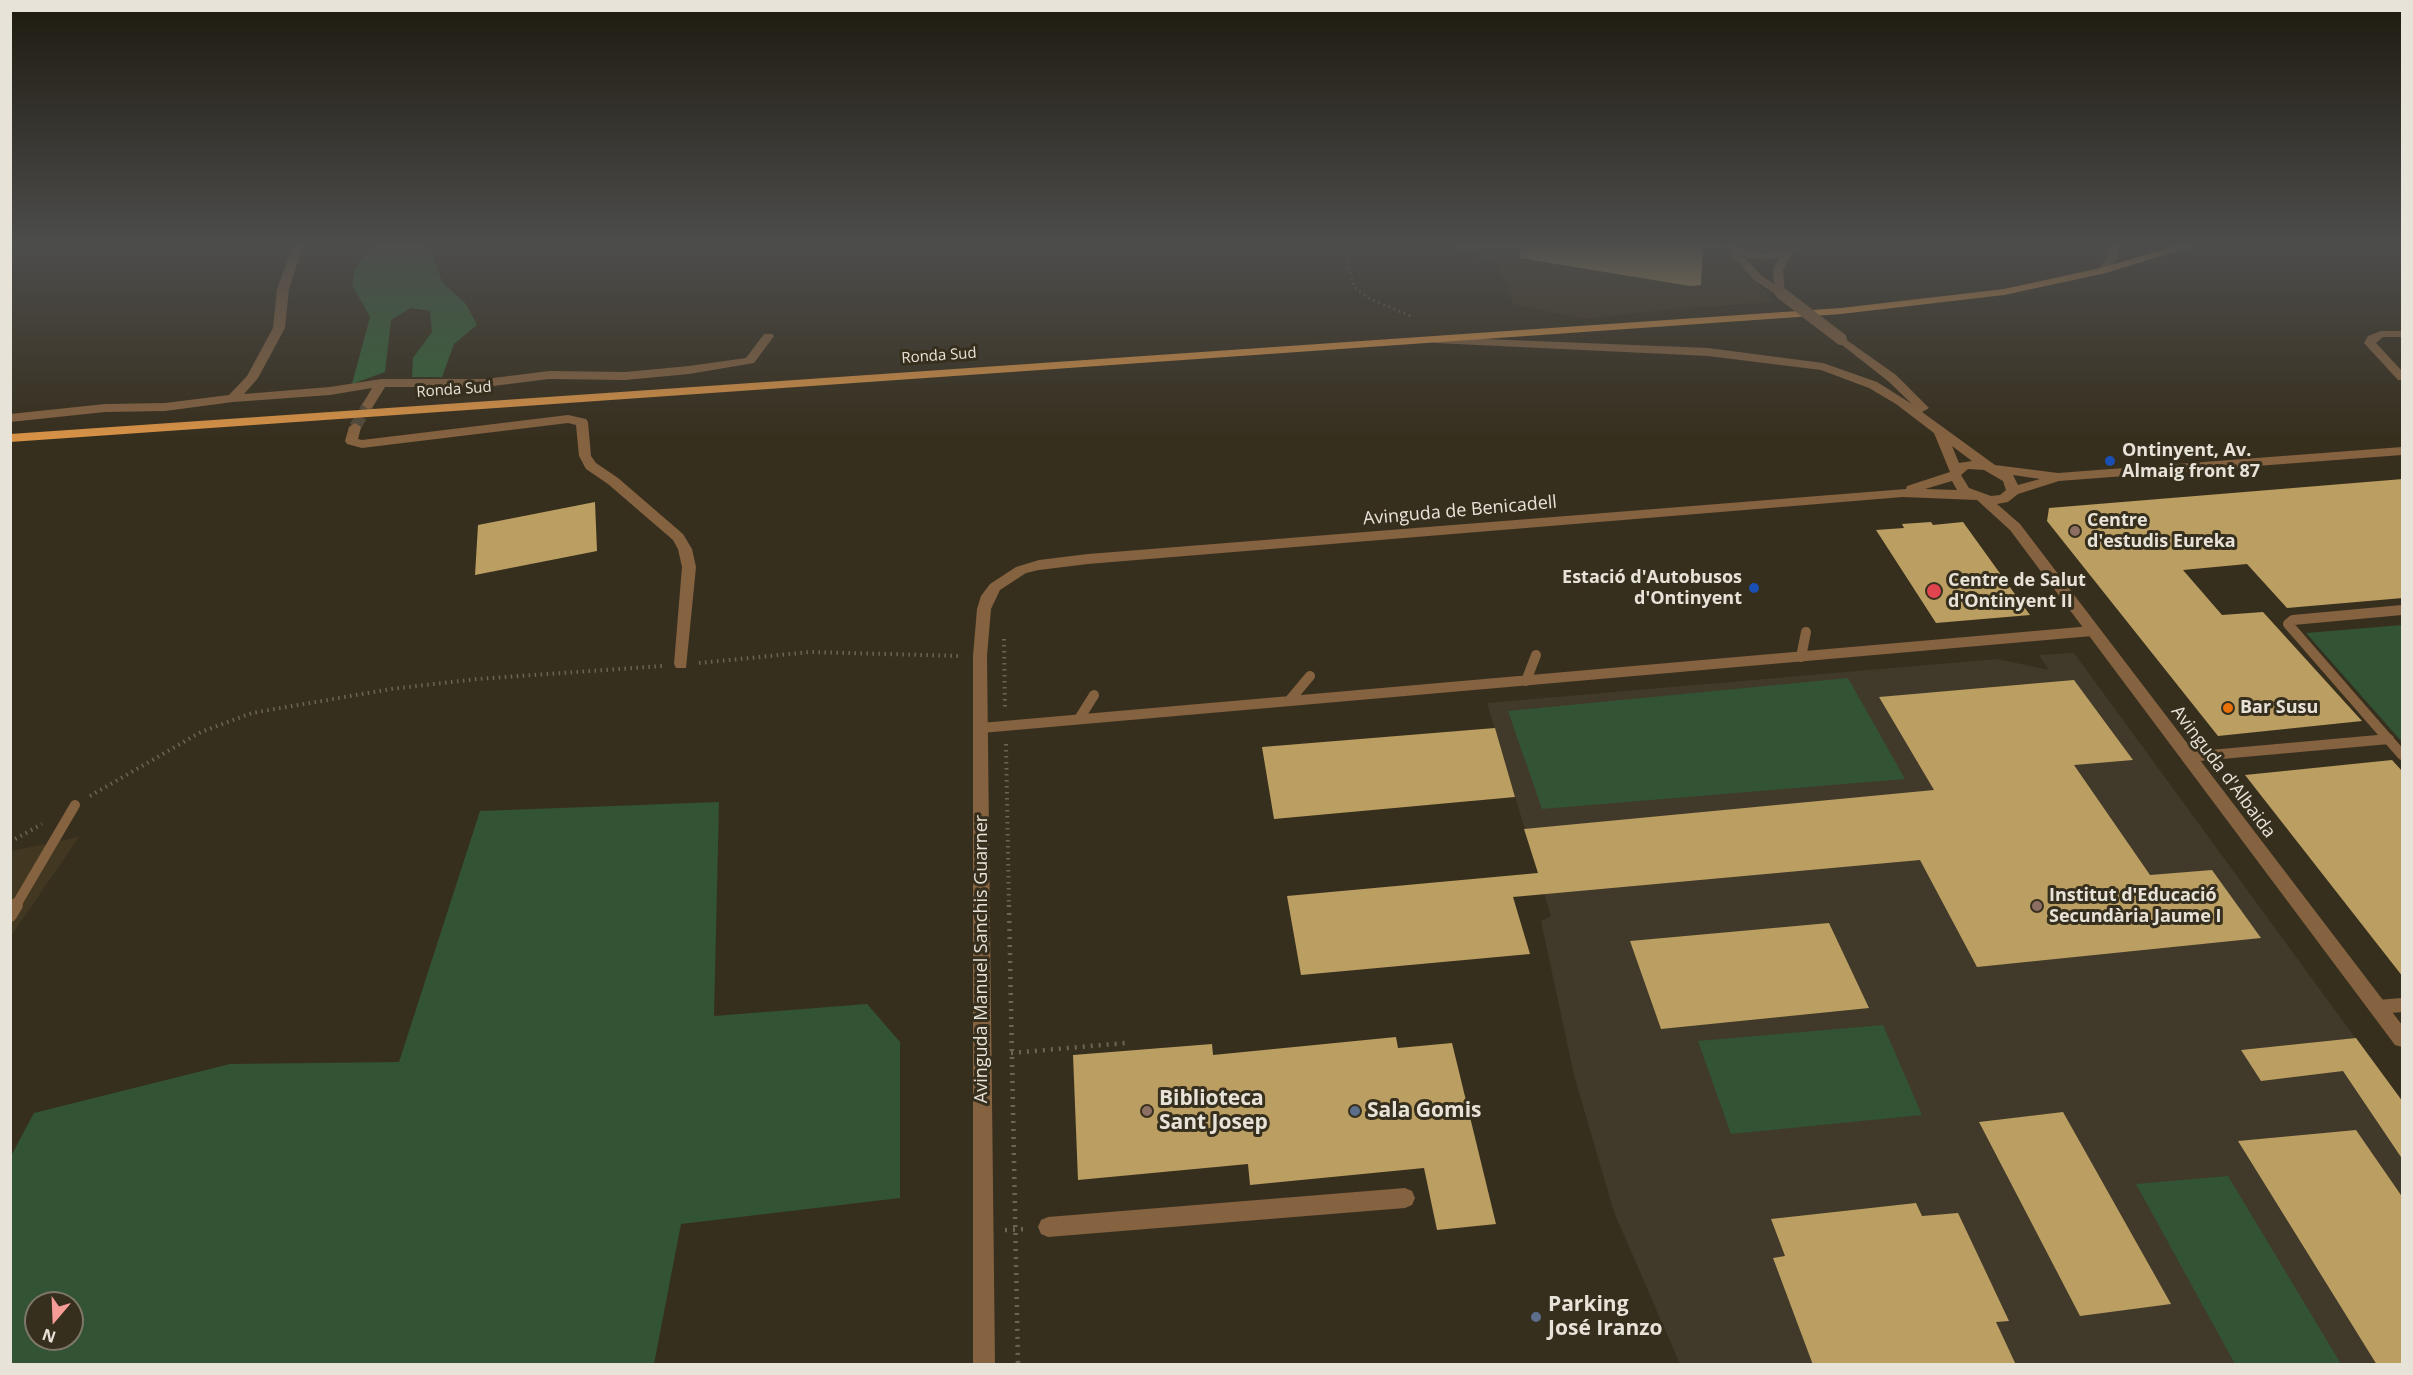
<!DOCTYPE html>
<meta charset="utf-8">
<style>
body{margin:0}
#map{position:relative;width:2413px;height:1375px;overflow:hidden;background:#372f1e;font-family:"Open Sans",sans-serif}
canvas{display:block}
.frame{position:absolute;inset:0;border:12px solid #e8e3d9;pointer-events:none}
.north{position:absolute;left:24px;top:1291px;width:60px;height:60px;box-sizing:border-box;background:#372f1e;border:2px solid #7e7769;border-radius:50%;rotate:199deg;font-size:16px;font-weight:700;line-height:24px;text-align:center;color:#e8e3d9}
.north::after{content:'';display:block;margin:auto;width:21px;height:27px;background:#f59c96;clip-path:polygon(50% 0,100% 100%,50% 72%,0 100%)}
</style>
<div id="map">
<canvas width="2413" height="1375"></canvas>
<div class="frame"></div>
<div class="north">N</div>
</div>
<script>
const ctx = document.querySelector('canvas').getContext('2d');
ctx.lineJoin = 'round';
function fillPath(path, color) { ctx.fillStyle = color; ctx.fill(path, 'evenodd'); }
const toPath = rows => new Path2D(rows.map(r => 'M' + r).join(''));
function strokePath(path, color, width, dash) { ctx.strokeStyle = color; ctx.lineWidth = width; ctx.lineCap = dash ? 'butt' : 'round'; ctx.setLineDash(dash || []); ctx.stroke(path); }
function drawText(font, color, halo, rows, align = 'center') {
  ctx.font = font + ' "Open Sans",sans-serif'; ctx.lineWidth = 6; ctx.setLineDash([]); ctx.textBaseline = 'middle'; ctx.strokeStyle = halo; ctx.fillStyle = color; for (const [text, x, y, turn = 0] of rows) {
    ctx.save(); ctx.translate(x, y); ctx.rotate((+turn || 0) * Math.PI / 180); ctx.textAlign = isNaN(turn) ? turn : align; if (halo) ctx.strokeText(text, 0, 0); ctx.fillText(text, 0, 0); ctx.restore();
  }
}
fillPath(toPath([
 [1450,246,1722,246,1775,302,1673,309,1583,319,1513,304,1496,262],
 [79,837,11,936,11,851]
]), '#423720');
fillPath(toPath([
 [2074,653,2402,1102,2402,1364,1680,1364,1614,1212,1574,1075,1541,921,1551,916,1487,703,1997,659,2049,670,2039,655]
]), '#413a2a');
fillPath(toPath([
 [2402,625,2402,742,2306,633],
 [1848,678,1905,779,1542,809,1508,711],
 [719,802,714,1016,867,1004,900,1042,900,1198,681,1224,654,1364,11,1364,11,1156,34,1113,230,1064,399,1062,480,811],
 [36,1303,72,1303,72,1339,36,1339],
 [1883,1025,1922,1115,1731,1134,1698,1041],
 [2228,1176,2341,1364,2235,1364,2136,1184]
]), '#325334');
fillPath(toPath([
 [371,246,426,246,432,252,442,282,466,304,477,325,454,344,442,377,412,377,413,358,432,332,430,311,411,308,391,320,385,372,352,384,370,317,352,285,355,269]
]), '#346337');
fillPath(toPath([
 [1521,246,1703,246,1701,285,1690,286,1520,258],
 [2403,479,2403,598,2287,608,2247,564,2183,570,2222,615,2263,612,2362,721,2218,736,2047,521,2049,508],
 [595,502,597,551,475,575,478,525],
 [1931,522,1933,525,1963,522,2030,615,1936,623,1876,530,1904,528,1902,524],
 [2074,680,2133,760,2074,765,2150,875,2212,870,2261,938,1977,967,1920,860,1513,897,1530,954,1301,975,1287,896,1538,873,1524,829,1934,790,1879,697],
 [1495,728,1515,797,1274,819,1262,747],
 [2392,760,2403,772,2403,977,2245,775],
 [1829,923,1869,1008,1661,1029,1630,941],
 [1396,1037,1398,1048,1452,1043,1496,1224,1437,1230,1424,1168,1250,1185,1248,1164,1078,1180,1073,1055,1212,1044,1213,1055],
 [2356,1038,2403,1102,2403,1160,2343,1071,2261,1081,2241,1050],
 [2063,1112,2171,1304,2080,1316,1979,1122],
 [2356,1130,2403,1198,2403,1365,2377,1365,2238,1141],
 [1916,1203,1922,1216,1958,1213,2009,1321,1996,1322,2016,1365,1813,1365,1773,1258,1785,1256,1771,1219]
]), '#bb9e61');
strokePath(toPath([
 [355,427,368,405]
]), '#524a3a', 12, [12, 6]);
strokePath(toPath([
 [1343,246,1354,287,1368,298,1413,317]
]), '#6c6556', 3, [1.5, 4]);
strokePath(toPath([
 [1004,639,1005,710],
 [699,663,810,652,961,656],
 [1006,744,1009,907],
 [90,796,201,732,252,713,391,689,477,679,662,666],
 [10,842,42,824]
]), '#6c6556', 4, [1.5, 4.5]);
strokePath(toPath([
 [1009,905,1018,1364],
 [1011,1053,1125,1043],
 [1005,1230,1028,1229]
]), '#6c6556', 4.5, [2, 6]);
strokePath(toPath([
 [2402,610,2293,620,2288,624,2402,755],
 [1801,657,1806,632],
 [1526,681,1536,655],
 [1289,701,1310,676],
 [1079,719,1094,695],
 [981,728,2092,631],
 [2188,757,2389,739],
 [15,907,75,805]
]), '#856240', 10);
strokePath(toPath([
 [10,915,16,905],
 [2378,1007,2402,1005]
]), '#856240', 14);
fillPath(toPath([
 [293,246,303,246,289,289,285,328,258,378,244,394,330,387,381,379,485,379,549,371,625,372,689,366,746,358,764,334,772,334,774,336,754,363,689,374,625,380,549,379,485,387,385,387,372,408,368,409,362,405,372,388,330,395,233,402,165,411,105,412,10,422,10,414,105,404,165,403,229,395,247,376,273,328,277,289,293,246],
 [1723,246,1736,246,1762,254,1794,248,1795,250,1783,269,1785,295,1777,295,1754,280,1723,246],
 [1744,257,1762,260,1780,257,1773,269,1774,284,1762,276,1744,257],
 [2109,246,2119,246,2118,257,2106,273,2098,273,2097,271,2108,257,2109,246],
 [2381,331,2402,331,2402,337,2383,337,2376,343,2402,371,2402,380,2398,380,2364,343,2368,336,2381,331],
 [1841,336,1896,375,1929,408,1922,412,1995,465,2058,473,2402,447,2402,455,2059,481,2018,494,2008,502,1997,504,2020,524,2402,1025,2402,1047,2395,1045,2010,530,1977,500,1903,497,1088,564,1039,570,1026,573,1000,590,991,609,987,656,995,1364,973,1364,973,656,977,609,981,596,990,584,1016,567,1039,560,1088,554,1906,489,1907,486,1950,472,1934,433,1896,404,1869,388,1821,370,1708,356,1436,343,1430,340,1436,337,1708,348,1823,363,1877,382,1912,404,1888,381,1837,341,1837,337,1841,336],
 [1952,446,1972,461,1959,463,1952,446],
 [1968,469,1984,470,2003,481,2006,490,2000,495,1991,496,1969,488,1961,475,1968,469],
 [2013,475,2040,479,2018,485,2013,475],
 [1952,481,1957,490,1925,489,1952,481],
 [568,415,586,419,588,422,591,456,596,463,618,478,683,534,692,549,696,567,686,668,676,668,674,664,682,567,678,549,673,540,608,484,586,469,579,456,576,425,568,423,362,448,347,444,345,441,349,427,355,423,361,427,358,439,362,440,568,415],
 [1405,1188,1412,1191,1415,1198,1412,1205,1405,1208,1048,1237,1041,1234,1038,1227,1041,1220,1048,1217,1405,1188]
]), '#856240');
fillPath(toPath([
 [2176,246,2193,246,2106,273,2004,295,1841,314,10,442,10,434,1841,308,2004,289,2100,268,2176,246]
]), '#d89246');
strokePath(toPath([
 [1781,293,1841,339]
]), '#856240', 12);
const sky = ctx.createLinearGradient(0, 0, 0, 439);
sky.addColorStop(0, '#1e1a10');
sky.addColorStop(0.56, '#4d4d4c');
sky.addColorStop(1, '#4d4d4c00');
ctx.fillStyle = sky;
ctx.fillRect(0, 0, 2413, 439);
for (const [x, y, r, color] of [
 [2110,461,6,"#1a4fb4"],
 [2075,531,6,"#8d6e63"],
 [1754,588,6,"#1a4fb4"],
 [1934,591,8,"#e0444e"],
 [2228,708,6,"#e8710a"],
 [2037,906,6,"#8d6e63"],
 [1147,1111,6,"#8d6e63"],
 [1355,1111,6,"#5c6f8a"],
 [1536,1317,6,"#5c6f8a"]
]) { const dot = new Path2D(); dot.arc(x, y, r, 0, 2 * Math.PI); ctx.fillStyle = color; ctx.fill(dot); strokePath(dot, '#372f1e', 2); }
drawText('15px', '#e8e3d9', '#372f1e', [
 ["Ronda Sud",939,356,-4],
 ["Ronda Sud",454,390,-4]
]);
drawText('bold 18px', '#e8e3d9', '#372f1e', [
 ["Ontinyent, Av.",2122,451],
 ["Almaig front 87",2122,472],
 ["Centre",2087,521],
 ["d'estudis Eureka",2087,542],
 ["Estació d'Autobusos",1742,578,"right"],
 ["d'Ontinyent",1742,599,"right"],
 ["Centre de Salut",1948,581],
 ["d'Ontinyent II",1948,602],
 ["Bar Susu",2240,708],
 ["Institut d'Educació",2049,896],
 ["Secundària Jaume I",2049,917]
], 'left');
drawText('18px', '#e8e3d9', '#372f1e', [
 ["Avinguda de Benicadell",1460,511,-5],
 ["Avinguda d'Albaida",2223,772,53],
 ["Avinguda Manuel Sanchis Guarner",982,959,-90]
]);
drawText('bold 21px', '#e8e3d9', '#372f1e', [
 ["Biblioteca",1159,1099],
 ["Sant Josep",1159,1123],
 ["Sala Gomis",1367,1111],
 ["Parking",1548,1305],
 ["José Iranzo",1548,1329]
], 'left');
</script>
